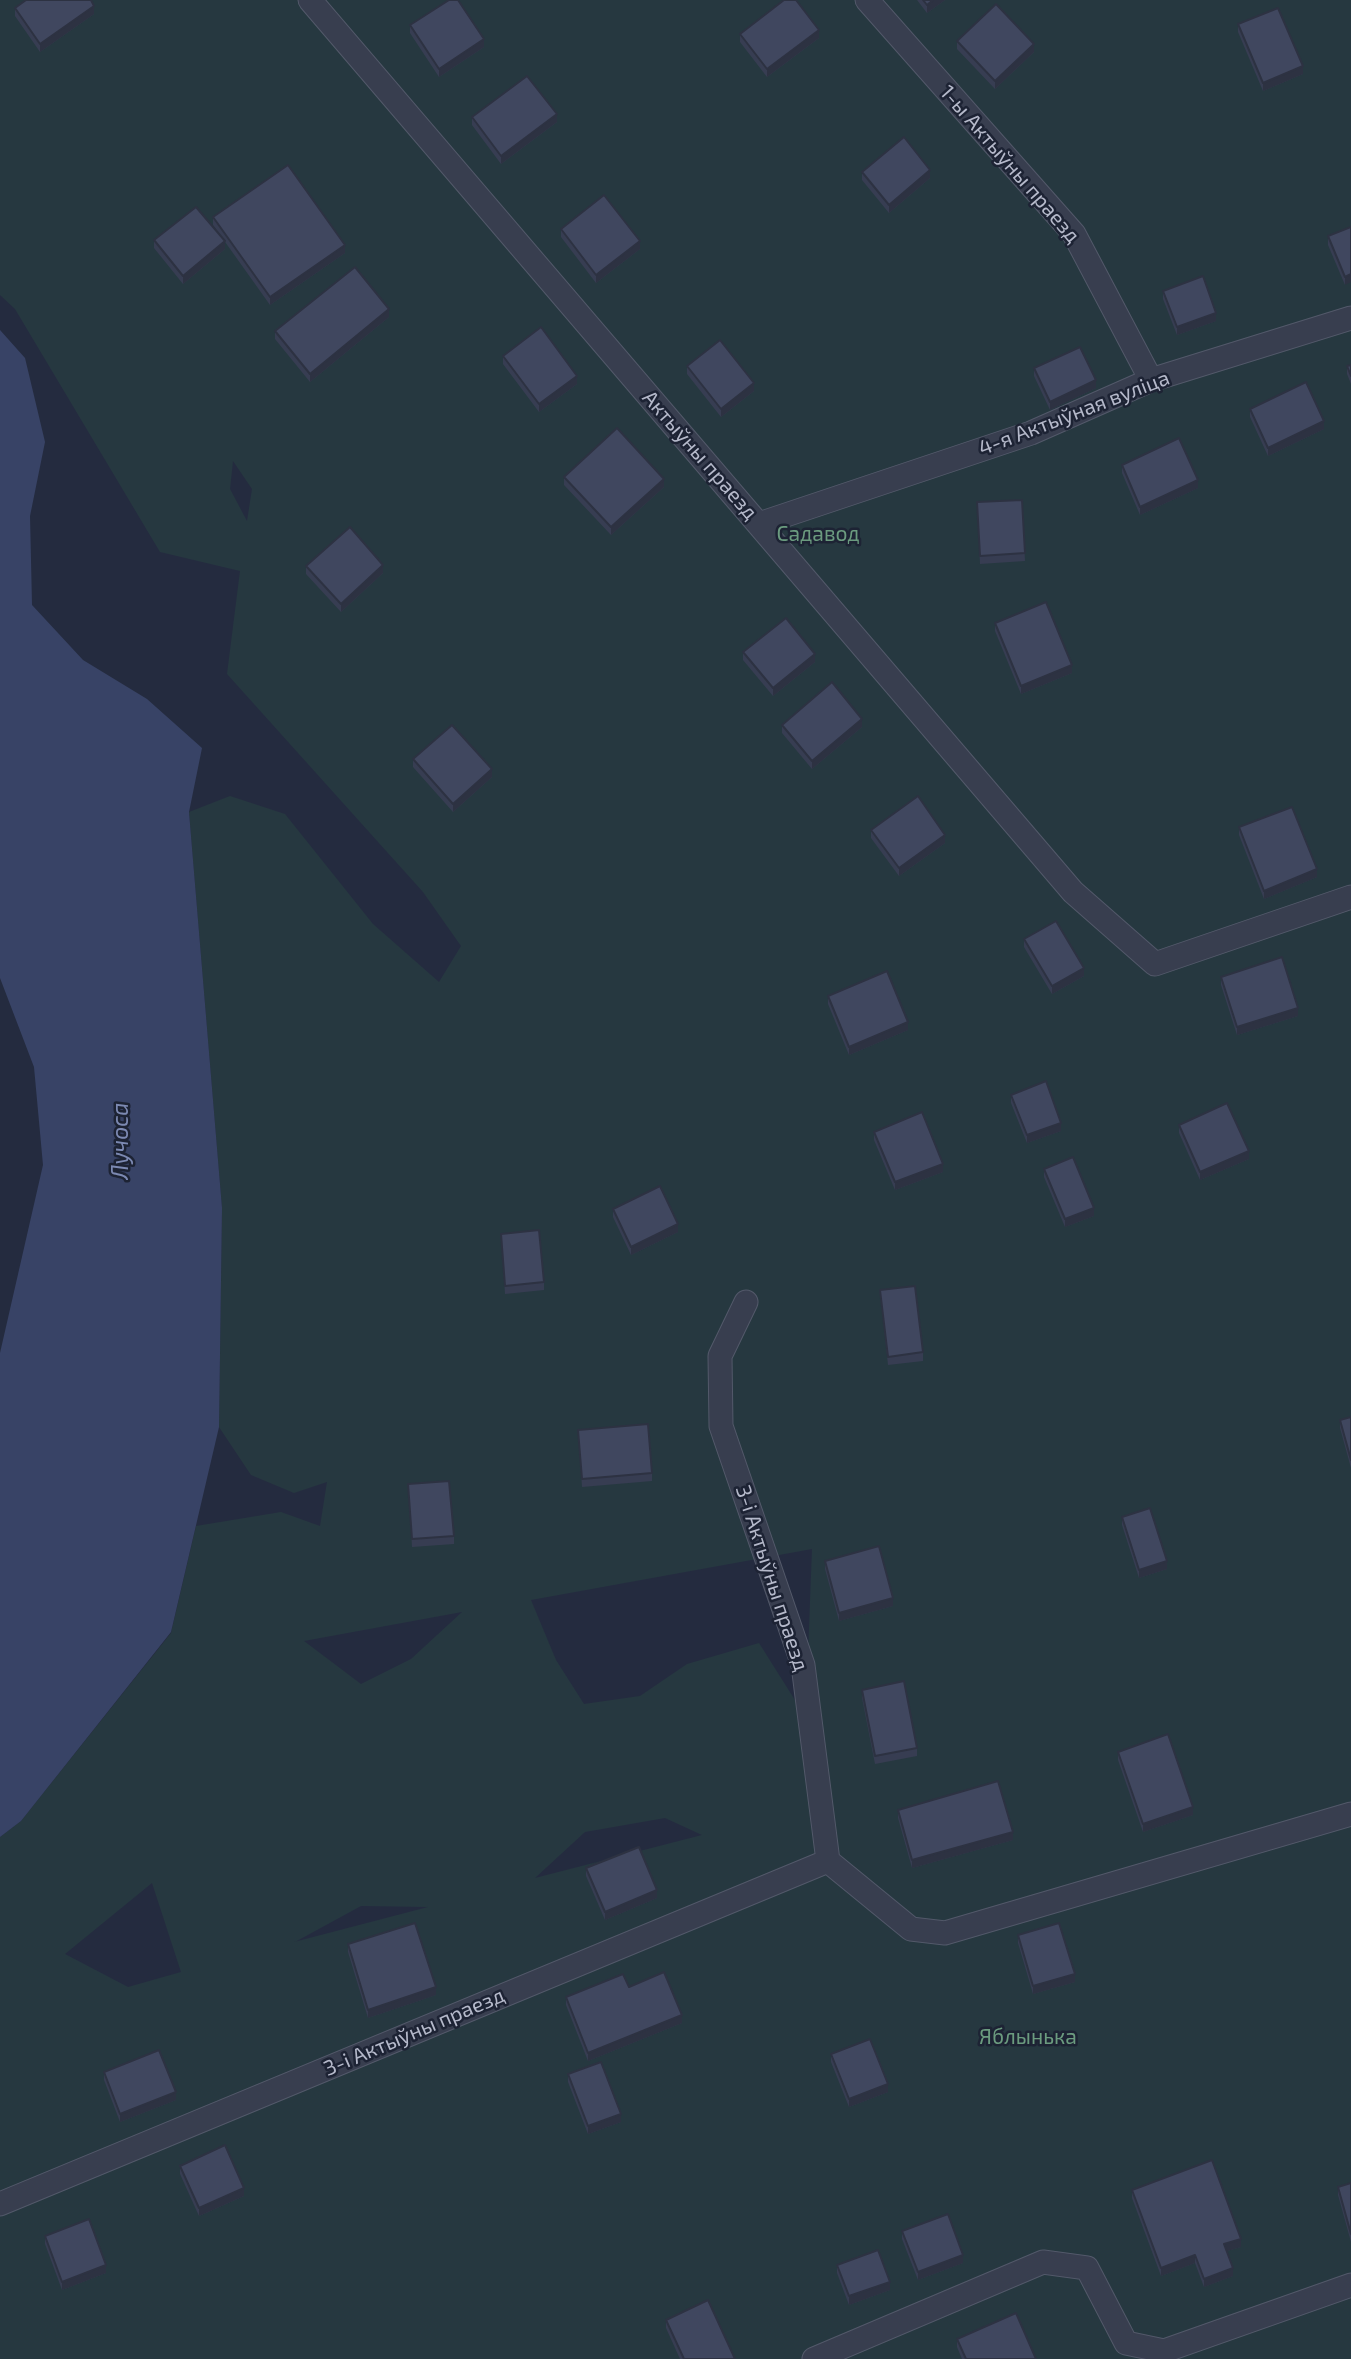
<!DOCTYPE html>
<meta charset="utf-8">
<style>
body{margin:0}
canvas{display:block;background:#242b3f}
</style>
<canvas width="1351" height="2359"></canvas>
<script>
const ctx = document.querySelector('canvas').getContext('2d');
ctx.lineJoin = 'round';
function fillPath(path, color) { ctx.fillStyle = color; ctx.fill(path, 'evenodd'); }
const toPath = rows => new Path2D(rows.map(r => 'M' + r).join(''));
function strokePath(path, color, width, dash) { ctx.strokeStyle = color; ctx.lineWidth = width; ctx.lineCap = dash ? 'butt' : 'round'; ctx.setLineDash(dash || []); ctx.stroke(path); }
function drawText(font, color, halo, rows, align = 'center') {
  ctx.font = font + ' "Exo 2",sans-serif'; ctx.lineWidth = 5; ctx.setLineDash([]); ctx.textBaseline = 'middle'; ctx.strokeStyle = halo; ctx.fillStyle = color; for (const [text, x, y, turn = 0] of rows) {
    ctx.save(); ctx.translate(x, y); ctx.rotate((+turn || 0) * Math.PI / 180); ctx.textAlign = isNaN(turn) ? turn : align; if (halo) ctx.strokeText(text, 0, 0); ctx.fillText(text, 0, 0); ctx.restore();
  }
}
fillPath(toPath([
 [0,0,1351,0,1351,2359,0,2359,0,1837,21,1821,171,1633,196,1526,281,1512,320,1526,327,1482,294,1493,251,1475,219,1427,222,1208,189,812,230,796,285,814,373,924,439,982,461,946,423,892,227,674,240,571,160,552,15,309,0,295],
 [233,461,252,489,247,521,230,489],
 [812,1549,805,1733,805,1716,759,1643,687,1664,640,1696,584,1704,556,1660,531,1600],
 [462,1612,411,1659,361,1684,304,1641],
 [665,1818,702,1835,535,1878,585,1832],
 [152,1883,181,1972,128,1987,65,1954],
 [361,1906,428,1907,294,1942,295,1942]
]), '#263840');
fillPath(toPath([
 [0,330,25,358,45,442,30,516,32,605,83,660,147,699,202,748,189,812,222,1208,219,1427,171,1632,21,1821,0,1837,0,1353,43,1165,34,1067,0,978]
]), '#384366');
const service = toPath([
 [310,0,1073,892,1155,964,1351,897],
 [867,0,1074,234,1151,380],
 [759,524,1031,433,1151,380,1351,318],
 [746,1302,720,1356,721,1426,803,1665,828,1861],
 [0,2204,828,1861,911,1929,945,1933,1351,1814],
 [814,2359,1043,2262,1087,2268,1126,2343,1164,2351,1351,2285]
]);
strokePath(service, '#53596a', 25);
strokePath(service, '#383e4f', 23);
fillPath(toPath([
 [917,0,945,0,927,13],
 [15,8,94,14,40,52,15,16],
 [1238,24,1303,74,1263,91,1238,32],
 [410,25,484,47,439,77,410,33],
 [740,34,819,38,767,77,740,42],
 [957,41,1034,52,995,89,957,49],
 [472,117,557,122,501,164,472,125],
 [862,172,930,178,889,213,862,180],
 [213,217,345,253,270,305,213,225],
 [1351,227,1345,285,1328,245,1328,236],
 [561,229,640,249,596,283,561,237],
 [154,240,225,249,183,284,154,248],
 [1163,291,1216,321,1177,335,1163,299],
 [389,317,310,382,275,339,275,331],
 [503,356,577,384,539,412,503,364],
 [1351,365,1351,384,1347,374,1347,366],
 [687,366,754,391,721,417,687,374],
 [1034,368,1096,388,1050,410,1034,376],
 [1250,409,1324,429,1268,456,1250,417],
 [1122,465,1198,488,1140,515,1122,473],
 [564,477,664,487,611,535,564,485],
 [1022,500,1025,561,980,564,977,502],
 [306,566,383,573,341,612,306,574],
 [995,623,1072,673,1021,694,995,631],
 [743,652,815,662,773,696,743,660],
 [782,725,862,727,812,769,782,733],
 [413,759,492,777,453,812,413,767],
 [1239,827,1317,877,1264,899,1239,835],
 [871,830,945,843,899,876,871,838],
 [1024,939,1084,976,1052,994,1024,947],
 [1221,977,1298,1016,1237,1035,1221,985],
 [828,996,908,1030,849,1055,828,1004],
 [1011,1095,1061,1131,1027,1143,1011,1103],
 [1179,1125,1249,1159,1200,1180,1179,1133],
 [874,1132,943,1172,895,1190,874,1140],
 [1044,1169,1094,1216,1065,1227,1044,1177],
 [613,1209,678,1232,631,1255,613,1217],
 [501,1234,544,1282,544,1290,505,1294],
 [880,1290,923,1352,923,1361,888,1365],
 [1351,1417,1351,1468,1340,1428,1340,1420],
 [578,1430,652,1473,652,1481,582,1487],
 [408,1484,454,1536,454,1544,412,1547],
 [1122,1517,1167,1569,1139,1578,1122,1525],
 [825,1561,893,1606,839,1621,825,1569],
 [862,1690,917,1748,917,1756,875,1764,862,1698],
 [1118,1752,1193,1815,1143,1832,1118,1760],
 [898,1810,1013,1840,912,1868,898,1818],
 [586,1868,657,1898,605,1920,586,1876],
 [1018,1935,1075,1982,1033,1994,1018,1943],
 [348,1944,436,1995,368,2018,348,1952],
 [629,1987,682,2023,588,2061,566,2005,566,1997],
 [831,2054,888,2092,849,2107,831,2062],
 [104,2072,176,2100,120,2122,104,2080],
 [568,2074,621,2122,588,2134,568,2082],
 [180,2166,244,2196,199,2216,180,2174],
 [1351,2183,1351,2242,1338,2195,1338,2187],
 [1132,2190,1241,2247,1227,2251,1233,2276,1204,2287,1195,2263,1161,2276,1132,2198],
 [902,2231,963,2263,918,2280,902,2239],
 [45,2236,106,2273,62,2290,45,2244],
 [837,2265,890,2290,849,2305,837,2273],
 [666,2320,735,2359,680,2359,666,2328],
 [957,2339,1036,2359,962,2359,957,2347]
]), '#373d52');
fillPath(toPath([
 [933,0,945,0,927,13,927,5],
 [94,6,94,14,40,52,40,44],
 [819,30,819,38,767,77,767,69],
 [484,39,484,47,439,77,439,69],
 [1034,44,1034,52,995,89,995,81],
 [1303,66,1303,74,1263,91,1263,83],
 [557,114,557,122,501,164,501,156],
 [930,170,930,178,889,213,889,205],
 [225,241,225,249,183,284,183,276],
 [640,241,640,249,596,283,596,275],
 [345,245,345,253,270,305,270,297],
 [1351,274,1351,282,1345,285,1345,277],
 [389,309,389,317,310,382,310,374],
 [1216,313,1216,321,1177,335,1177,327],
 [577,376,577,384,539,412,539,404],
 [1096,380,1096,388,1050,410,1050,402],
 [754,383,754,391,721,417,721,409],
 [1324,421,1324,429,1268,456,1268,448],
 [664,479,664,487,611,535,611,527],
 [1198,480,1198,488,1140,515,1140,507],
 [383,565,383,573,341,612,341,604],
 [815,654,815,662,773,696,773,688],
 [1072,665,1072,673,1021,694,1021,686],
 [862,719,862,727,812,769,812,761],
 [492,769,492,777,453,812,453,804],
 [945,835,945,843,899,876,899,868],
 [1317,869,1317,877,1264,899,1264,891],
 [1084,968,1084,976,1052,994,1052,986],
 [1298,1008,1298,1016,1237,1035,1237,1027],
 [908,1022,908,1030,849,1055,849,1047],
 [1061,1123,1061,1131,1027,1143,1027,1135],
 [1249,1151,1249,1159,1200,1180,1200,1172],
 [943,1164,943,1172,895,1190,895,1182],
 [1094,1208,1094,1216,1065,1227,1065,1219],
 [678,1224,678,1232,631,1255,631,1247],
 [1167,1561,1167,1569,1139,1578,1139,1570],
 [893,1598,893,1606,839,1621,839,1613],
 [1193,1807,1193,1815,1143,1832,1143,1824],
 [1013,1832,1013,1840,912,1868,912,1860],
 [657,1890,657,1898,605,1920,605,1912],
 [1075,1974,1075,1982,1033,1994,1033,1986],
 [436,1987,436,1995,368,2018,368,2010],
 [682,2015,682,2023,588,2061,588,2053],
 [888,2084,888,2092,849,2107,849,2099],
 [176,2092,176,2100,120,2122,120,2114],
 [621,2114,621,2122,588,2134,588,2126],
 [244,2188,244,2196,199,2216,199,2208],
 [1241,2239,1241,2247,1224,2252,1224,2244],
 [963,2255,963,2263,918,2280,918,2272],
 [1195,2255,1195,2263,1161,2276,1161,2268],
 [106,2265,106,2273,62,2290,62,2282],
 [1233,2268,1233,2276,1204,2287,1204,2279],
 [890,2282,890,2290,849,2305,849,2296]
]), '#2d3242');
const building = toPath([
 [26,0,91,0,94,6,40,44,15,8,26,0],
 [449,0,458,0,484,39,439,69,410,25,449,0],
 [784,0,796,0,819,30,767,69,740,34,784,0],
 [923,0,933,0,927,5,923,0],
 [996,4,1034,44,995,81,957,41,996,4],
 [1278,8,1303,66,1263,83,1238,24,1278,8],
 [527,76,557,114,501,156,472,117,527,76],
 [904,137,930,170,889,205,862,172,904,137],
 [288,165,345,245,270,297,213,217,288,165],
 [604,195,640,241,596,275,561,229,604,195],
 [196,207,225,241,183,276,154,240,196,207],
 [1351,227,1351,274,1345,277,1328,236,1351,227],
 [355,267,389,309,310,374,275,331,355,267],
 [1203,276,1216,313,1177,327,1163,291,1203,276],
 [541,327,577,376,539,404,503,356,541,327],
 [720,340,754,383,721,409,687,366,720,340],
 [1080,347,1096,380,1050,402,1034,368,1080,347],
 [1351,365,1351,376,1347,366,1351,365],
 [1306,382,1324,421,1268,448,1250,409,1306,382],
 [617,428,664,479,611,527,564,477,617,428],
 [1179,438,1198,480,1140,507,1122,465,1179,438],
 [1022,500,1025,553,980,556,977,502,1022,500],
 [350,527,383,565,341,604,306,566,350,527],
 [1046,602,1072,665,1021,686,995,623,1046,602],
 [786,618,815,654,773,688,743,652,786,618],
 [832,682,862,719,812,761,782,725,832,682],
 [452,725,492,769,453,804,413,759,452,725],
 [918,796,945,835,899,868,871,830,918,796],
 [1292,807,1317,869,1264,891,1239,827,1292,807],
 [1056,921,1084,968,1052,986,1024,939,1056,921],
 [1282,957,1298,1008,1237,1027,1221,977,1282,957],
 [887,971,908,1022,849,1047,828,996,887,971],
 [1046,1081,1061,1123,1027,1135,1011,1095,1046,1081],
 [1227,1103,1249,1151,1200,1172,1179,1125,1227,1103],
 [922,1112,943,1164,895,1182,874,1132,922,1112],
 [1073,1157,1094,1208,1065,1219,1044,1169,1073,1157],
 [660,1186,678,1224,631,1247,613,1209,660,1186],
 [539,1230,544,1282,505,1286,501,1234,539,1230],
 [915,1286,923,1352,888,1357,880,1290,915,1286],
 [1351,1417,1351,1460,1340,1420,1351,1417],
 [648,1424,652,1473,582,1479,578,1430,648,1424],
 [449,1481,454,1536,412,1539,408,1484,449,1481],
 [1150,1508,1167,1561,1139,1570,1122,1517,1150,1508],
 [879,1546,893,1598,839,1613,825,1561,879,1546],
 [904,1681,917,1748,875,1756,862,1690,904,1681],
 [1168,1734,1193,1807,1143,1824,1118,1752,1168,1734],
 [998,1781,1013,1832,912,1860,898,1810,998,1781],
 [639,1847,657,1890,605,1912,586,1868,639,1847],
 [415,1923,436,1987,368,2010,348,1944,415,1923],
 [1059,1923,1075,1974,1033,1986,1018,1935,1059,1923],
 [664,1972,682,2015,588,2053,566,1997,623,1974,629,1987,664,1972],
 [870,2039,888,2084,849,2099,831,2054,870,2039],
 [159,2050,176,2092,120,2114,104,2072,159,2050],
 [601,2062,621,2114,588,2126,568,2074,601,2062],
 [225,2145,244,2188,199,2208,180,2166,225,2145],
 [1212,2160,1241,2239,1224,2244,1233,2268,1204,2279,1195,2255,1161,2268,1132,2190,1212,2160],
 [1351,2183,1351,2234,1338,2187,1351,2183],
 [948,2214,963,2255,918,2272,902,2231,948,2214],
 [89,2219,106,2265,62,2282,45,2236,89,2219],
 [878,2250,890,2282,849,2296,837,2265,878,2250],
 [708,2300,735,2359,684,2359,666,2320,708,2300],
 [1016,2313,1036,2359,966,2359,957,2339,1016,2313]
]);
fillPath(building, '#40475f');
strokePath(building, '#2d3242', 2);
drawText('21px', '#b5b9ca', '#1d2334', [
 ["1-ы Актыўны праезд",1010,164,49],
 ["4-я Актыўная вуліца",1074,413,-21],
 ["Актыўны праезд",700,455,49],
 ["3-і Актыўны праезд",772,1578,72],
 ["3-і Актыўны праезд",414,2032,-23]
]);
drawText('21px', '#6b9b7f', '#1d2334', [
 ["Садавод",818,534],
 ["Яблынька",1028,2037]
]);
drawText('italic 23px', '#7c89b2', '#1d2334', [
 ["Лучоса",120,1141,-90]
]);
</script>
